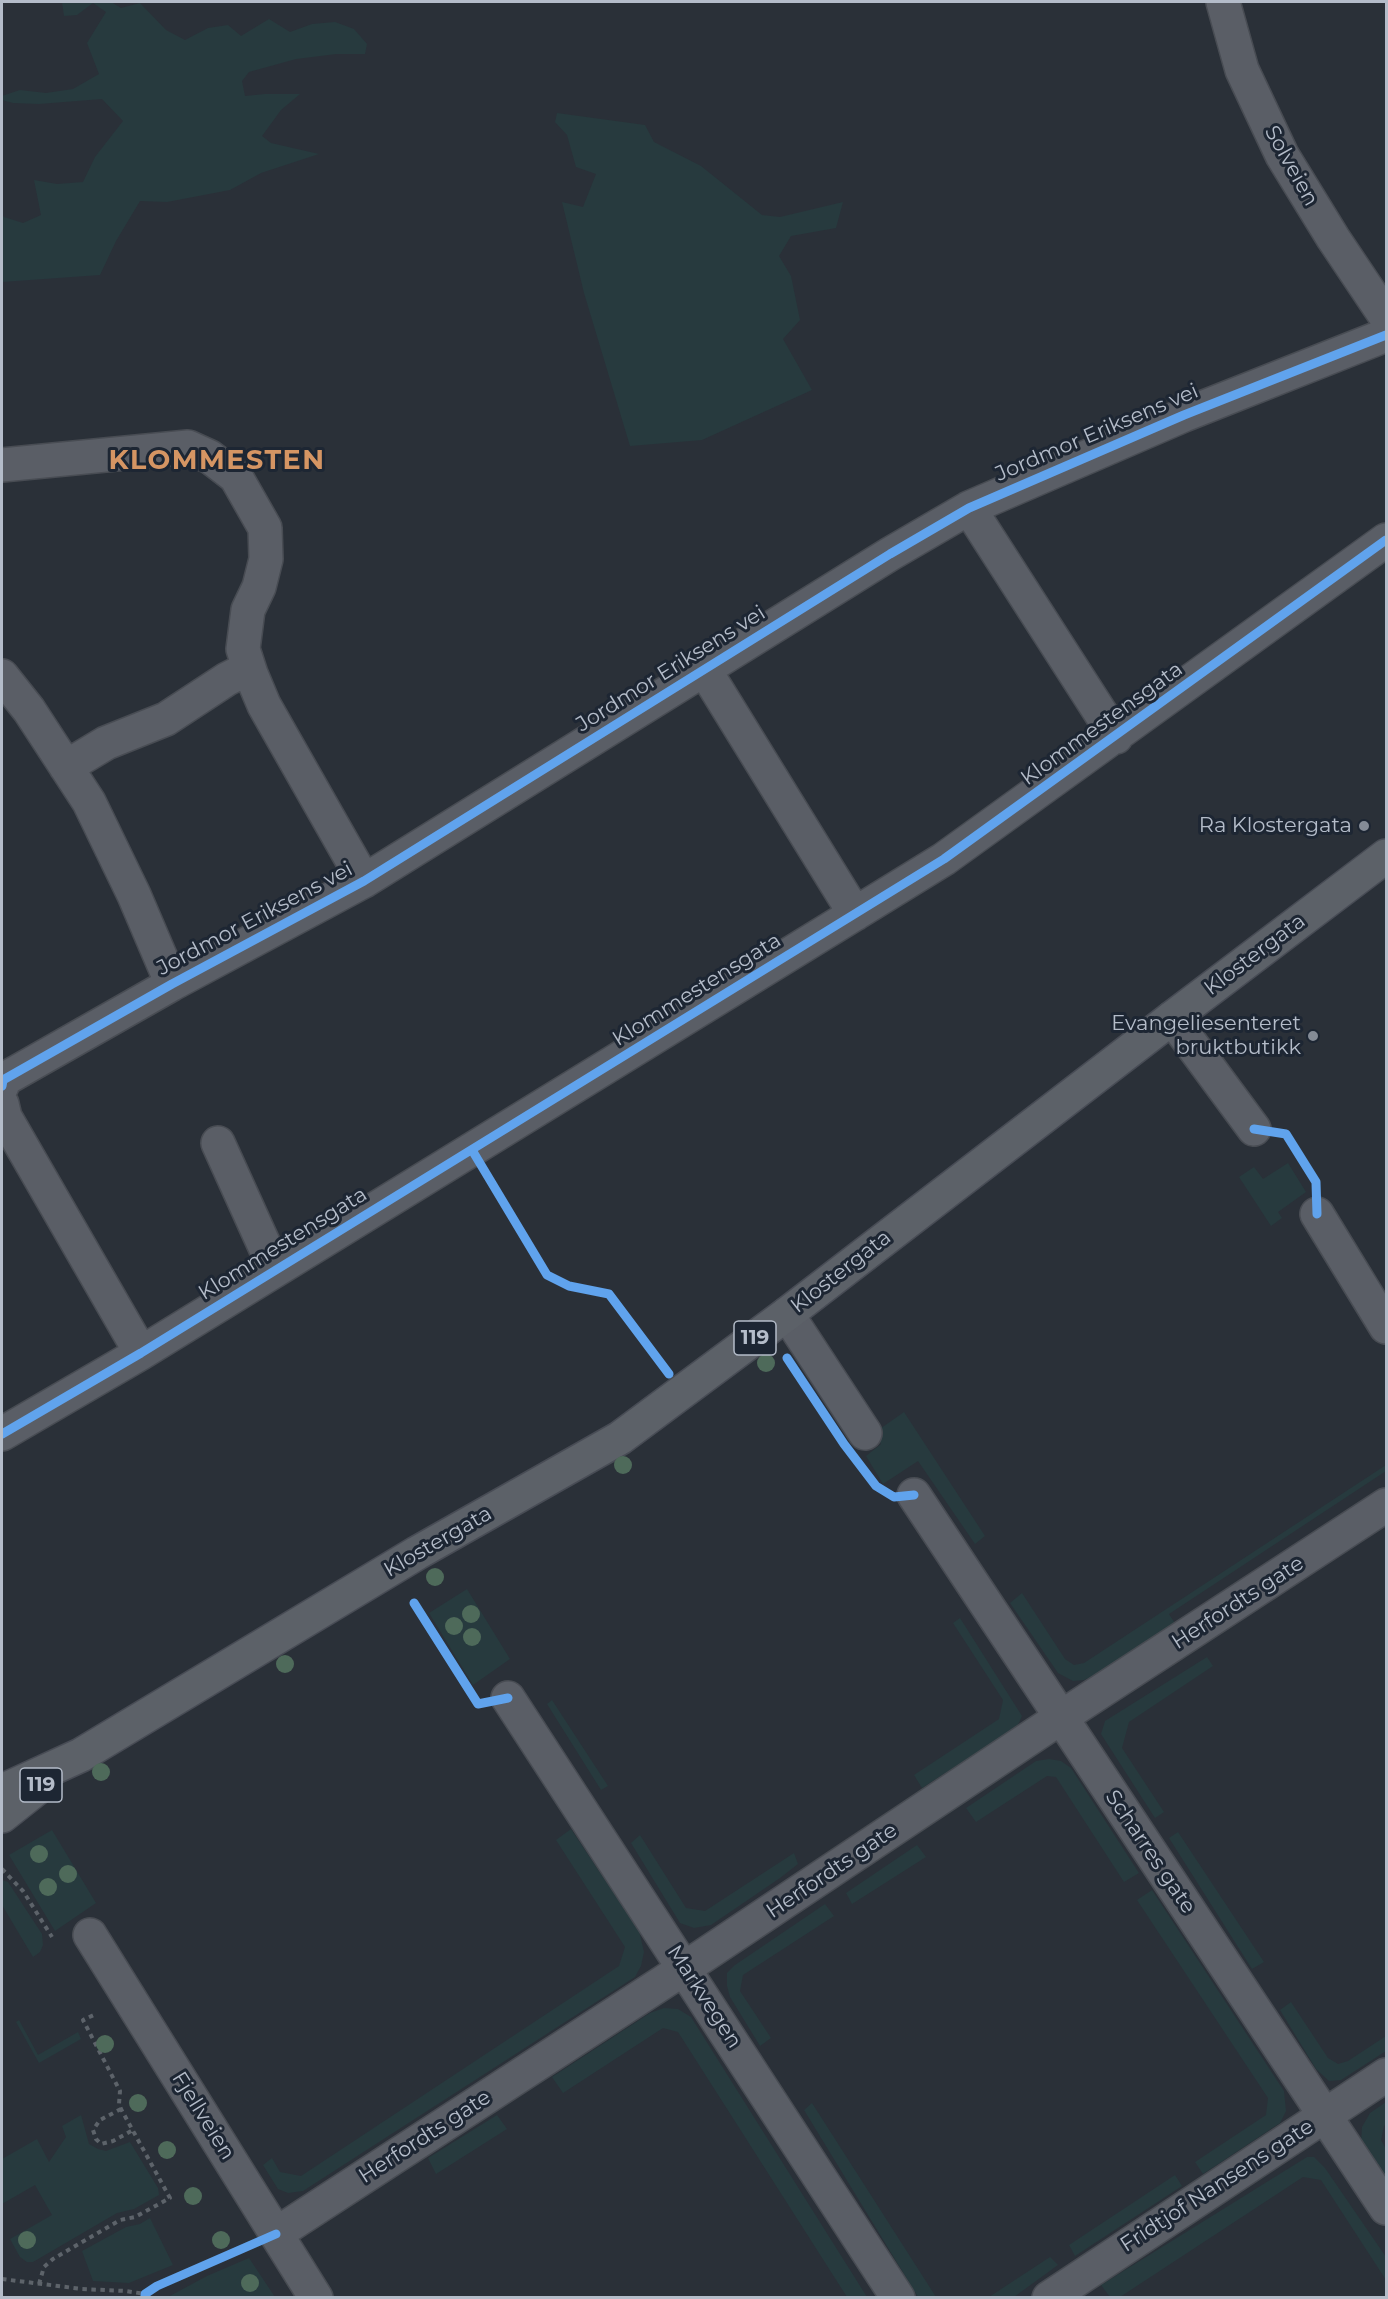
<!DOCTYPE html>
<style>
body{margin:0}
#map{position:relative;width:1388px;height:2299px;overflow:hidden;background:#2a3038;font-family:Montserrat,sans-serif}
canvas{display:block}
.frame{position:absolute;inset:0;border:3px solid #b4bcc9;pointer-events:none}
</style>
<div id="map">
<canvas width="1388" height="2299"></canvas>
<div class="frame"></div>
</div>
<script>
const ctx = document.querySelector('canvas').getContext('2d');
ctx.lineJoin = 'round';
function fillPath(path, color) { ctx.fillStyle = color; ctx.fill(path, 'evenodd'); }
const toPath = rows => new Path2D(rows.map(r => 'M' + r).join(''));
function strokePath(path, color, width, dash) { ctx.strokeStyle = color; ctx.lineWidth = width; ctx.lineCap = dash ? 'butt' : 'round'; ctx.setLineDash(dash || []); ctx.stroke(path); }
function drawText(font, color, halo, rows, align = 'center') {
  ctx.font = font + ' Montserrat,sans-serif'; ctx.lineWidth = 6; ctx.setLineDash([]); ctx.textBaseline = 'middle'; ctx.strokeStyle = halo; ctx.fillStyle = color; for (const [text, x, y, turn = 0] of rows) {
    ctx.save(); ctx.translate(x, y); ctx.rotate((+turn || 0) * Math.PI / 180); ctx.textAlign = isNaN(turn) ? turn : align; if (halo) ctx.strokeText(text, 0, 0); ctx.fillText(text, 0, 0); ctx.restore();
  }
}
fillPath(toPath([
 [62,2,111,2,121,8,140,3,166,30,185,40,208,28,228,25,241,36,269,19,290,32,312,24,335,22,354,29,367,44,365,54,336,54,296,59,249,72,242,81,245,96,265,94,300,94,281,110,262,136,271,143,319,154,261,173,230,190,167,202,140,201,116,241,100,275,2,282,2,215,4,217,23,223,41,215,34,180,57,184,83,182,95,157,123,121,102,99,39,104,13,103,2,100,2,96,20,90,46,93,73,89,99,74,87,43,106,12,93,3,77,15,64,16],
 [557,113,645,125,654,142,701,166,762,215,780,217,843,202,836,228,791,236,779,256,791,276,800,320,783,339,812,390,702,440,630,446,584,293,562,202,583,207,596,174,576,167,567,135,555,122],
 [1288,1163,1306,1192,1278,1212,1282,1218,1271,1226,1239,1177,1254,1167,1263,1179],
 [904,1412,985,1536,975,1544,918,1461,883,1484,866,1456,881,1444,874,1433],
 [1386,1465,1386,1471,1169,1614,1176,1625,1097,1674,1084,1680,1073,1681,1058,1673,1010,1603,1022,1593,1065,1659,1074,1665,1084,1663],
 [467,1589,510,1659,473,1685,429,1613],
 [960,1618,1022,1716,1017,1727,922,1788,914,1775,999,1719,1003,1700,953,1623],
 [1207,1657,1213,1666,1129,1722,1122,1748,1164,1812,1155,1818,1101,1734,1105,1721],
 [552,1700,608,1786,601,1790,547,1704],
 [1049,1759,1061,1761,1071,1768,1139,1873,1124,1882,1056,1777,1047,1776,976,1822,966,1808,1036,1761],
 [571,1829,639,1931,644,1952,641,1966,635,1977,303,2191,288,2193,278,2189,263,2165,272,2158,280,2172,301,2176,619,1966,625,1947,556,1840],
 [52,1830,96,1903,55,1931,9,1855],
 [1178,1832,1264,1962,1252,1969,1169,1838],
 [640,1835,686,1908,705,1911,794,1853,798,1864,780,1878,711,1925,694,1928,680,1923,631,1843],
 [917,1845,926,1857,852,1904,846,1893],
 [2,1880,8,1882,42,1934,43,1945,40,1952,33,1957,2,1905],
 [1152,1890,1284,2091,1286,2111,1280,2123,1203,2174,1195,2162,1266,2115,1268,2098,1137,1900],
 [825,1904,834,1916,743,1975,740,1991,771,2038,760,2046,730,1997,727,1986,727,1973,735,1965],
 [1291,2002,1328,2058,1338,2064,1348,2061,1386,2036,1386,2051,1341,2080,1329,2081,1316,2069,1280,2010],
 [664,2008,678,2009,691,2017,867,2297,847,2297,678,2032,663,2028,563,2093,552,2077,650,2013],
 [19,2020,38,2055,78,2032,81,2039,39,2063,16,2022],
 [1386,2102,1386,2124,1384,2126,1381,2140,1386,2149,1386,2182,1361,2144,1362,2127,1370,2113],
 [812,2103,936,2297,918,2297,804,2110],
 [81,2115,89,2144,98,2149,106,2151,130,2142,158,2188,159,2195,134,2209,117,2213,33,2262,27,2262,20,2257,10,2239,52,2215,35,2185,2,2204,2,2159,37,2139,49,2162,66,2137,62,2126],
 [497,2115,507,2129,436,2174,428,2158],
 [1307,2157,1314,2157,1325,2168,1386,2257,1386,2280,1321,2180,1303,2177,1120,2297,1110,2297,1101,2285],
 [1175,2175,1182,2186,1075,2256,1069,2245],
 [150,2218,173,2265,129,2283,93,2281,82,2251,126,2227,140,2224],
 [1050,2257,1058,2265,1014,2297,989,2297],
 [249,2258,275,2297,168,2297,207,2276]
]), '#273a3e');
const minor = toPath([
 [1223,2,1242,70,1282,155,1333,238,1386,317],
 [2,465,188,447,210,457,236,477,265,528,266,559,259,587,248,610,243,649,251,674,264,705,364,881],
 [969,508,1116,737],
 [704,669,855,914],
 [2,676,29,710,89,802,134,895,172,984],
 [66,767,106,743,166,719,227,679,249,668],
 [1172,1018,1254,1129],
 [2,1086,3,1080,172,984,364,881,890,554,969,508,1184,415,1386,335],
 [2,1104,5,1117,141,1353],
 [218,1143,275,1269],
 [1317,1214,1386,1327],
 [787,1314,865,1433],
 [2,1434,141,1353,944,859,1386,540],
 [914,1495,1386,2208],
 [508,1698,898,2298],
 [90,1935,316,2298],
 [276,2234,685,1968,1060,1718,1386,1505],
 [1049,2298,1386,2075]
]);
const major = toPath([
 [2,1791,81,1755,417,1553,620,1438,787,1314,1172,1018,1386,856],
 [2,1816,41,1785]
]);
strokePath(minor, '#484c53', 36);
strokePath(major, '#484c55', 36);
strokePath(toPath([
 [2,1869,23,1891,52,1937],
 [121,2109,100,2120,93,2130,96,2139,101,2144,113,2141,133,2130],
 [2,2279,82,2289,126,2291,145,2294],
 [39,2284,44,2267,53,2259,120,2220,135,2217,170,2198,121,2109,119,2104,120,2091,83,2020,96,2014]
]), '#5d636a', 4, [4.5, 4.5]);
strokePath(minor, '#5a5e66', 33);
strokePath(major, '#5c6168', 33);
strokePath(toPath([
 [2,1086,3,1080,172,984,364,881,890,554,969,508,1184,415,1386,335],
 [1254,1129,1286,1134,1316,1182,1317,1214],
 [472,1150,547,1275,569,1286,609,1294,669,1374],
 [787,1358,844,1444,876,1486,894,1497,914,1495],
 [2,1434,141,1353,944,859,1386,540],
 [414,1603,478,1704,508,1698],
 [145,2298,145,2294,157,2286,276,2234]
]), '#60a3ed', 9);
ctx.fillStyle = '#4e6a5a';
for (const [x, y] of [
 [766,1363],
 [623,1465],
 [435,1577],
 [471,1614],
 [454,1626],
 [472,1637],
 [285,1664],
 [101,1772],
 [39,1854],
 [68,1874],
 [48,1887],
 [105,2044],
 [138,2103],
 [167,2150],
 [193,2196],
 [27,2240],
 [221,2240],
 [250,2283]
]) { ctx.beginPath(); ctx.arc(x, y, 9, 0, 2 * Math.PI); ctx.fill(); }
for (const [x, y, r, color] of [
 [1364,826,6,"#848b96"],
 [1313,1036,6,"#848b96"]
]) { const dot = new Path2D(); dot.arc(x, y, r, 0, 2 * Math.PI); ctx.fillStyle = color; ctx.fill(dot); strokePath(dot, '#1d2633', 2); }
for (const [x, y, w] of [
 [755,1338,42],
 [41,1785,42]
]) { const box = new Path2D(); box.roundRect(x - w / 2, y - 17, w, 34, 4.5); ctx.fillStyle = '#1d2633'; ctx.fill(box); strokePath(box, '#b4bcc9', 1.5); }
drawText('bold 20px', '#b4bcc9', null, [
 ["119",755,1338],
 ["119",41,1785]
]);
drawText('21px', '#b4bcc9', '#1d2633', [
 ["Solveien",1291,166,61],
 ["Jordmor Eriksens vei",1097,433,-23],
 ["Jordmor Eriksens vei",671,669,-32],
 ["Klommestensgata",1102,724,-36],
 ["Jordmor Eriksens vei",255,919,-28],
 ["Klostergata",1255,955,-37],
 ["Klommestensgata",697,990,-32],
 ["Klommestensgata",283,1244,-32],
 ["Klostergata",841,1272,-38],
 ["Klostergata",438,1542,-30],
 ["Herfordts gate",1238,1603,-33],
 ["Scharres gate",1150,1852,56],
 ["Herfordts gate",832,1871,-34],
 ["Markvegen",704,1997,57],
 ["Fjellveien",203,2116,58],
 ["Herfordts gate",425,2137,-33],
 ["Fridtjof Nansens gate",1217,2186,-33]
]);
drawText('21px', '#b4bcc9', '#1d2633', [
 ["Ra Klostergata",1352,826],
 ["Evangeliesenteret",1301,1024],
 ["bruktbutikk",1301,1048]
], 'right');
ctx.letterSpacing = '1.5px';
drawText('bold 27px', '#d59563', '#1d2633', [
 ["KLOMMESTEN",217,461]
]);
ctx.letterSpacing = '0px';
</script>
